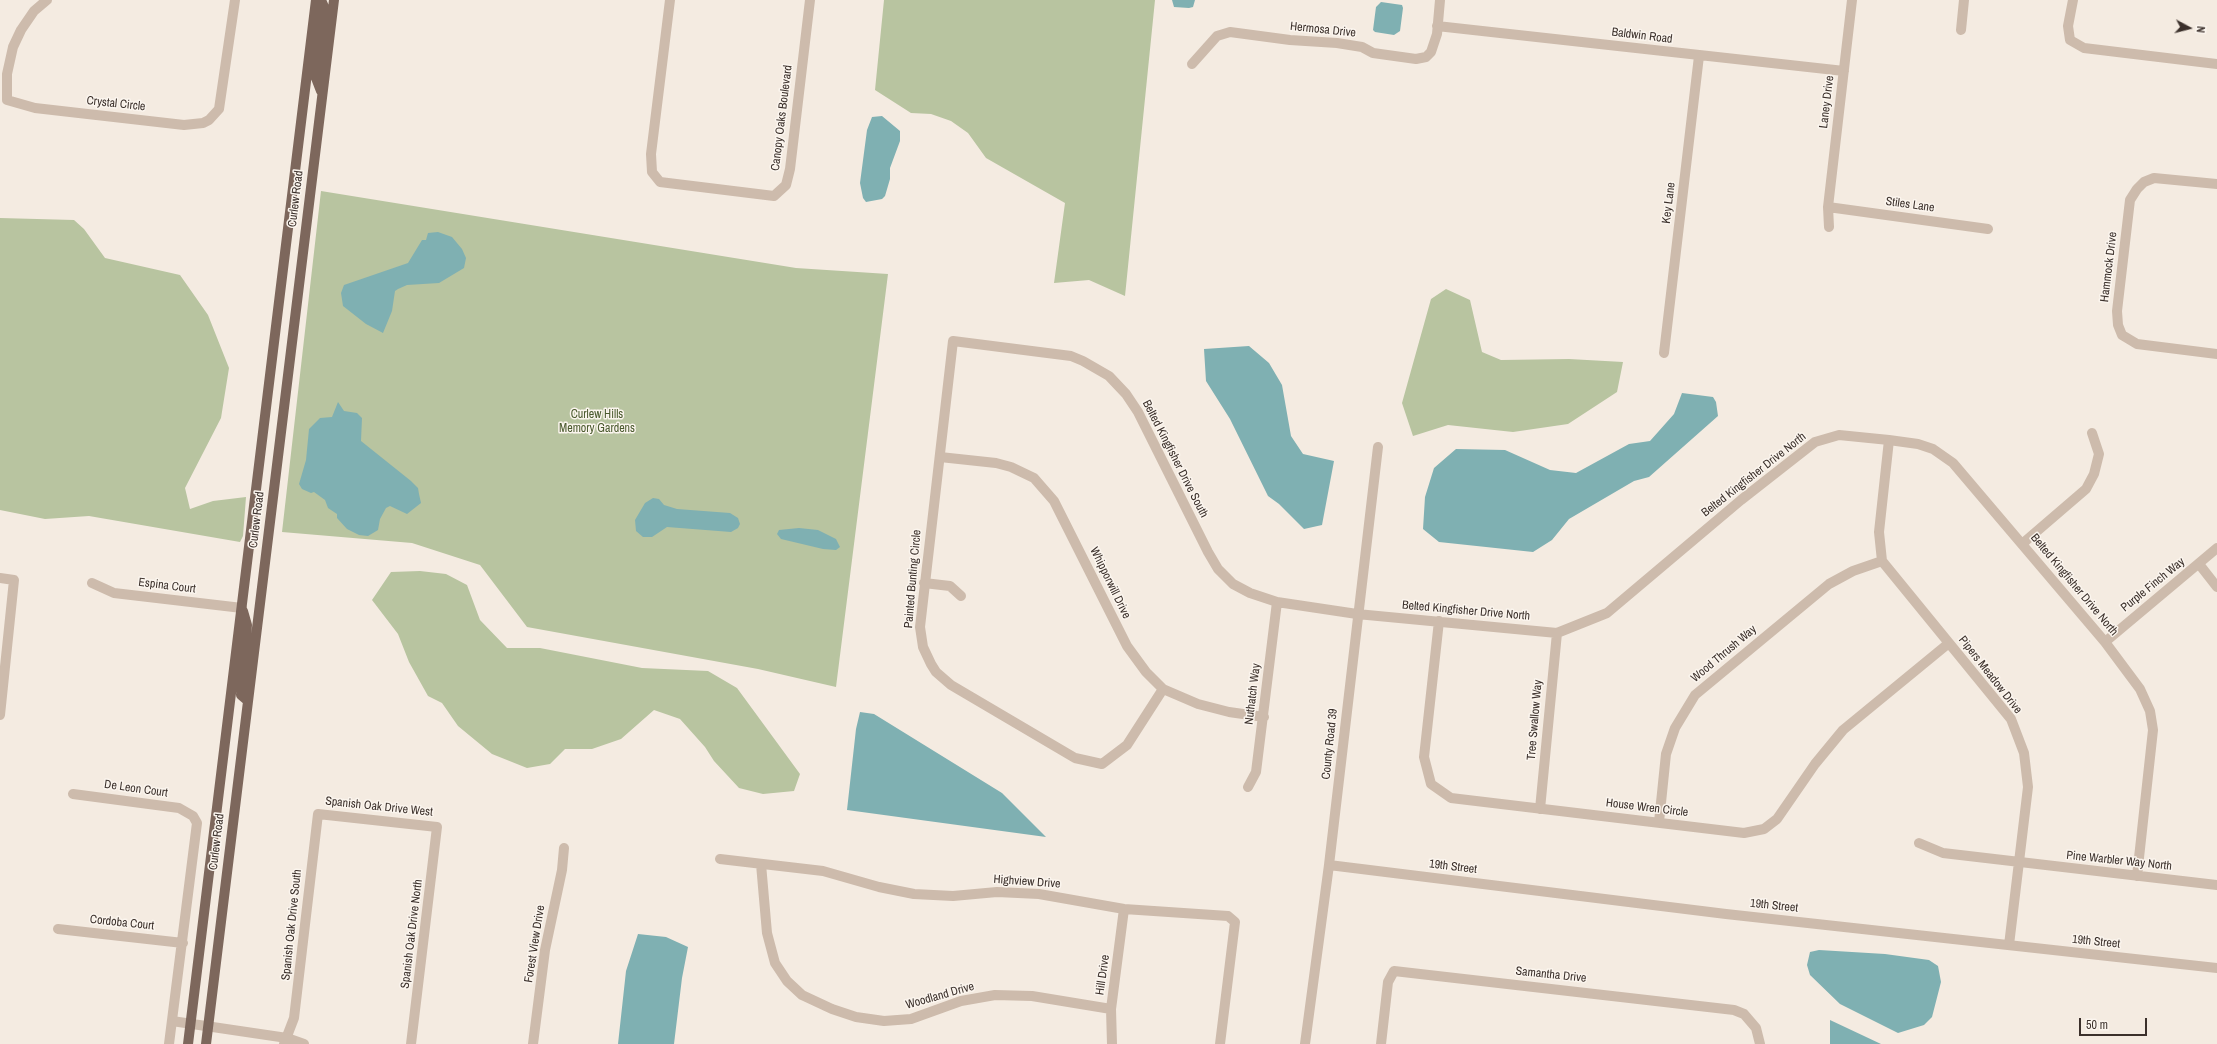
<!DOCTYPE html>
<style>
body{margin:0}
#map{position:relative;width:2217px;height:1044px;overflow:hidden;background:#f4ebe1;font-family:"Archivo Narrow",sans-serif}
canvas{display:block}
.north{position:absolute;left:2169px;top:8px;width:40px;height:40px;-webkit-text-stroke:3px #fbf5ee;paint-order:stroke;rotate:97deg;font-size:11px;font-weight:700;line-height:16px;text-align:center;color:#3b302b}
.north::after{content:'';display:block;margin:auto;width:14px;height:18px;background:#3b302b;clip-path:polygon(50% 0,100% 100%,50% 72%,0 100%)}
.scale{position:absolute;left:2079px;top:1018px;width:68px;height:18px;box-sizing:border-box;border:2px solid #3b302b;border-top:0;padding-left:5px;font-size:12px;line-height:14px;white-space:nowrap;color:#3b302b;-webkit-text-stroke:3px #fbf5ee;paint-order:stroke}
</style>
<div id="map">
<canvas width="2217" height="1044"></canvas>
<div class="north">N</div>
<div class="scale">50 m</div>
</div>
<script>
const ctx = document.querySelector('canvas').getContext('2d');
ctx.lineJoin = 'round';
function fillPath(path, color) { ctx.fillStyle = color; ctx.fill(path, 'evenodd'); }
const toPath = rows => new Path2D(rows.map(r => 'M' + r).join(''));
function strokePath(path, color, width, dash) { ctx.strokeStyle = color; ctx.lineWidth = width; ctx.lineCap = dash ? 'butt' : 'round'; ctx.setLineDash(dash || []); ctx.stroke(path); }
function drawText(font, color, halo, rows, align = 'center') {
  ctx.font = font + ' "Archivo Narrow",sans-serif'; ctx.lineWidth = 3; ctx.setLineDash([]); ctx.textBaseline = 'middle'; ctx.strokeStyle = halo; ctx.fillStyle = color; for (const [text, x, y, turn = 0] of rows) {
    ctx.save(); ctx.translate(x, y); ctx.rotate((+turn || 0) * Math.PI / 180); ctx.textAlign = isNaN(turn) ? turn : align; if (halo) ctx.strokeText(text, 0, 0); ctx.fillText(text, 0, 0); ctx.restore();
  }
}
fillPath(toPath([
 [884,0,1155,0,1125,296,1089,280,1054,283,1065,203,986,158,968,133,951,121,931,114,911,113,875,90],
 [321,191,796,268,888,274,836,687,758,669,527,627,480,565,412,543,282,532],
 [0,218,74,220,84,229,105,258,180,275,208,315,229,368,221,418,185,488,190,509,213,501,246,497,243,536,240,542,89,516,45,519,0,510],
 [1446,289,1470,300,1482,352,1501,360,1569,359,1623,362,1617,392,1568,424,1513,432,1448,425,1413,436,1402,403,1431,299],
 [420,571,446,574,467,585,480,620,507,648,540,648,642,668,708,671,737,688,800,774,794,791,763,794,739,788,714,761,705,747,680,719,654,710,621,739,592,749,565,749,550,764,527,768,492,754,458,726,442,703,428,696,409,662,398,634,372,600,391,572]
]), '#b8c4a0');
fillPath(toPath([
 [1172,0,1195,0,1193,7,1189,8,1174,7],
 [1381,2,1402,5,1403,8,1400,31,1394,35,1375,32,1373,30,1376,7],
 [882,116,900,131,900,141,890,168,890,179,885,196,882,199,866,202,863,198,860,183,867,130,872,117],
 [438,232,452,237,462,249,466,258,464,268,439,283,407,285,398,289,395,291,392,311,383,333,366,324,343,306,341,293,344,285,408,263,422,240,426,240,428,233],
 [1249,346,1269,363,1282,385,1291,436,1303,454,1334,461,1322,525,1304,529,1279,504,1268,496,1230,419,1206,381,1204,349],
 [1682,393,1713,397,1716,402,1718,416,1649,477,1634,481,1569,519,1552,540,1533,552,1439,542,1423,529,1425,497,1434,468,1456,449,1505,450,1550,470,1576,473,1629,444,1650,441,1674,414],
 [338,402,344,411,357,413,362,418,361,441,411,481,418,488,419,494,421,503,407,514,390,506,386,508,380,519,378,530,368,536,359,535,347,529,337,518,337,514,328,508,325,500,314,492,311,493,302,489,299,484,306,460,309,429,320,418,332,417],
 [653,498,659,499,664,505,677,509,730,513,738,518,740,524,738,528,731,532,667,527,652,537,643,537,636,531,635,520,645,503],
 [799,528,818,530,836,539,840,547,836,550,823,549,781,539,777,534,779,530],
 [860,712,874,714,1002,793,1046,837,847,810,856,729],
 [638,934,666,937,688,947,682,978,674,1044,618,1044,626,971],
 [1819,950,1885,954,1929,960,1938,966,1941,982,1932,1017,1924,1025,1898,1033,1840,1004,1810,975,1807,965,1810,952],
 [1830,1020,1881,1044,1830,1044]
]), '#7fb0b2');
strokePath(toPath([
 [47,0,34,11,21,30,13,47,7,74,7,100,35,108,184,125,203,123,209,120,219,109,235,0],
 [670,0,651,154,652,172,660,182,774,196,786,185,790,169,810,0],
 [2073,0,2068,26,2070,40,2084,48,2217,64],
 [1437,26,1844,71],
 [1961,30,1964,0],
 [1192,64,1217,36,1230,32,1290,40,1337,43,1362,47,1373,53,1416,59,1426,57,1431,52,1437,34,1440,0],
 [2217,184,2154,178,2144,182,2137,189,2130,200,2117,311,2118,325,2122,335,2137,344,2217,354],
 [1828,207,1988,229],
 [1829,227,1828,207,1852,0],
 [1664,353,1699,56],
 [940,457,996,463,1011,467,1034,478,1054,501,1127,646,1146,672,1163,689,1198,704,1229,712,1264,717],
 [2022,544,2086,489,2094,474,2099,454,2092,433],
 [1882,561,2011,719,2024,753,2028,787,2009,945],
 [1882,561,1879,532,1889,440],
 [2199,564,2217,587],
 [0,578,14,580,0,715],
 [92,583,114,593,242,608],
 [924,583,950,586,961,596],
 [1439,621,1424,757,1431,784,1451,798,1744,833,1764,829,1777,819,1815,764,1843,730,1949,643],
 [2105,642,2217,548],
 [1163,689,1127,745,1102,764,1075,758,951,685,936,672,931,664,923,647,920,627,953,341,1071,356,1083,361,1109,376,1126,394,1138,412,1208,552,1218,569,1233,584,1250,593,1277,602,1357,614,1557,633,1607,613,1741,500,1815,442,1839,435,1889,440,1918,444,1933,449,1953,463,2105,642,2140,689,2150,711,2153,730,2137,876],
 [1248,787,1256,772,1277,602],
 [73,794,179,808,193,816,197,823,169,1044],
 [1540,809,1557,633],
 [1659,822,1666,754,1675,728,1695,695,1829,584,1853,571,1882,561],
 [1919,843,1943,853,2217,885],
 [720,859,823,871,879,887,914,894,953,896,997,892,1039,894,1124,909,1228,916,1235,922,1220,1044],
 [761,864,767,933,775,963,787,981,802,995,832,1009,856,1017,884,1021,911,1019,961,1001,995,995,1032,996,1111,1009],
 [1329,865,1726,914,2217,968],
 [58,929,183,943],
 [172,1021,287,1038,304,1044],
 [284,1044,294,1018,318,814,437,827,411,1044],
 [533,1044,545,950,562,870,564,848],
 [1112,1044,1111,1009,1124,909],
 [1305,1044,1329,865,1378,447],
 [1381,1044,1388,982,1394,971,1734,1010,1744,1014,1756,1028,1760,1044]
]), '#cdbbac', 10);
strokePath(toPath([
 [321,91,316,78,324,7,321,0],
 [243,611,247,625,241,695,248,701],
 [188,1044,316,0],
 [206,1044,334,0]
]), '#7d675c', 10);
drawText('12px', '#3b302b', '#fbf5ee', [
 ["Hermosa Drive",1323,30,6],
 ["Baldwin Road",1642,36,7],
 ["Laney Drive",1827,102,-83],
 ["Crystal Circle",116,104,6],
 ["Canopy Oaks Boulevard",782,118,-83],
 ["Curlew Road",296,199,-83],
 ["Key Lane",1669,203,-83],
 ["Stiles Lane",1910,205,8],
 ["Hammock Drive",2109,267,-83],
 ["Belted Kingfisher Drive South",1175,459,63],
 ["Belted Kingfisher Drive North",1754,475,-38],
 ["Curlew Road",257,520,-83],
 ["Painted Bunting Circle",913,579,-85],
 ["Whipporwill Drive",1110,583,64],
 ["Belted Kingfisher Drive North",2074,585,50],
 ["Purple Finch Way",2153,585,-39],
 ["Espina Court",167,586,7],
 ["Belted Kingfisher Drive North",1466,611,5],
 ["Wood Thrush Way",1724,654,-40],
 ["Pipers Meadow Drive",1990,675,52],
 ["Nuthatch Way",1253,694,-83],
 ["Tree Swallow Way",1535,720,-85],
 ["County Road 39",1330,744,-84],
 ["De Leon Court",136,789,8],
 ["Spanish Oak Drive West",379,807,6],
 ["House Wren Circle",1647,808,7],
 ["Curlew Road",217,842,-83],
 ["Pine Warbler Way North",2119,861,6],
 ["19th Street",1453,867,7],
 ["Highview Drive",1027,882,4],
 ["19th Street",1774,906,6],
 ["Cordoba Court",122,923,6],
 ["Spanish Oak Drive South",292,925,-84],
 ["Spanish Oak Drive North",412,934,-83],
 ["19th Street",2096,942,6],
 ["Forest View Drive",535,944,-81],
 ["Hill Drive",1103,975,-82],
 ["Samantha Drive",1551,975,6],
 ["Woodland Drive",940,996,-16]
]);
drawText('12px', '#4a5a2e', '#fbf5ee', [
 ["Curlew Hills",597,415],
 ["Memory Gardens",597,429]
]);
</script>
